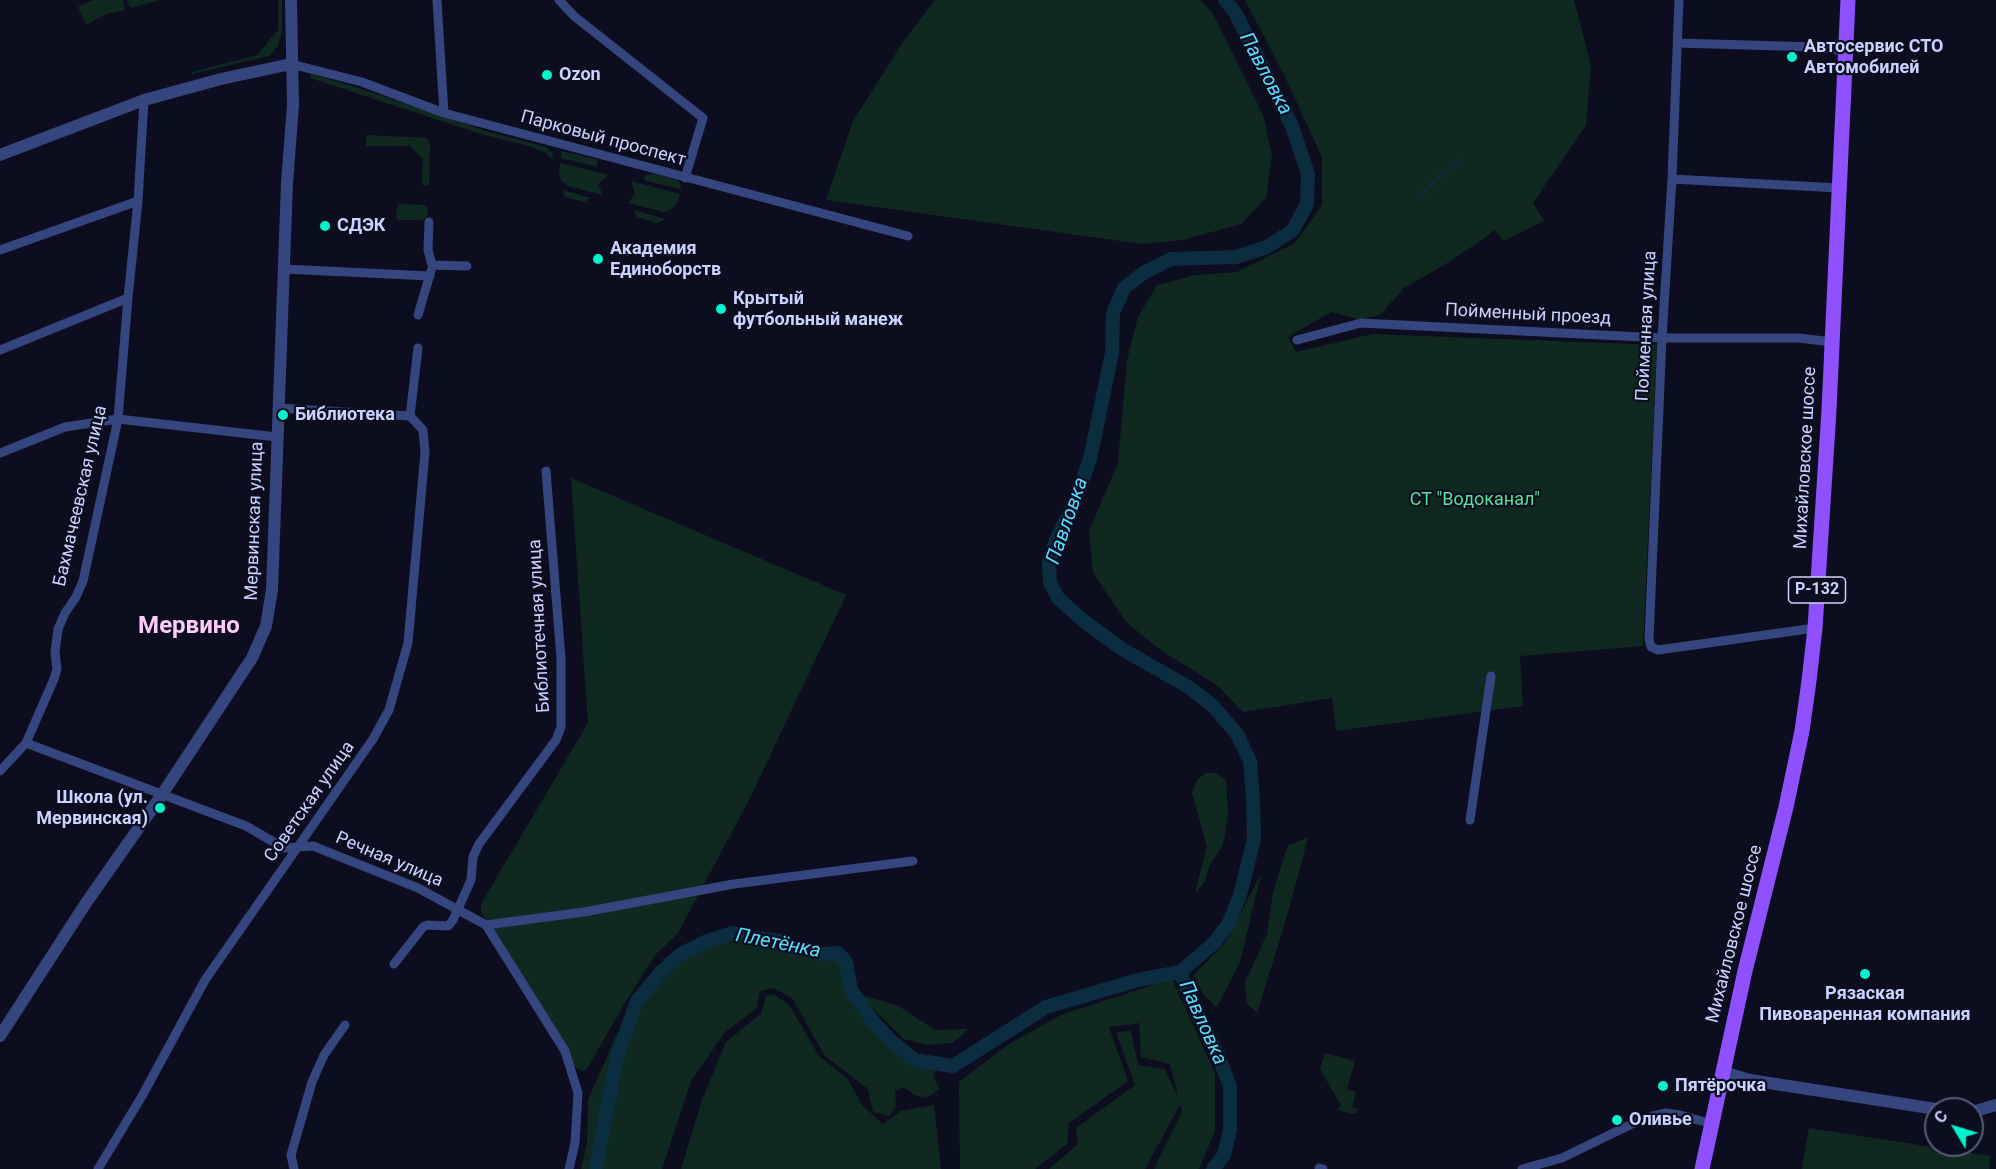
<!DOCTYPE html>
<meta charset="utf-8">
<style>
body{margin:0}
#map{position:relative;width:1996px;height:1169px;overflow:hidden;background:#0c0e1f;font-family:Roboto,sans-serif}
canvas{display:block}
.north{position:absolute;left:1924px;top:1097px;width:60px;height:60px;box-sizing:border-box;background:#0c0e1f;border:2px solid #585c79;border-radius:50%;rotate:308deg;font-size:16px;font-weight:700;line-height:24px;text-align:center;color:#cad2ff}
.north::after{content:'';display:block;margin:auto;width:21px;height:27px;background:#00f5cc;clip-path:polygon(50% 0,100% 100%,50% 72%,0 100%)}
</style>
<div id="map">
<canvas width="1996" height="1169"></canvas>
<div class="north">С</div>
</div>
<script>
const ctx = document.querySelector('canvas').getContext('2d');
ctx.lineJoin = 'round';
function fillPath(path, color) { ctx.fillStyle = color; ctx.fill(path, 'evenodd'); }
const toPath = rows => new Path2D(rows.map(r => 'M' + r).join(''));
function strokePath(path, color, width, dash) { ctx.strokeStyle = color; ctx.lineWidth = width; ctx.lineCap = dash ? 'butt' : 'round'; ctx.setLineDash(dash || []); ctx.stroke(path); }
function drawText(font, color, halo, rows, align = 'center') {
  ctx.font = font + ' Roboto,sans-serif'; ctx.lineWidth = 4.5; ctx.setLineDash([]); ctx.textBaseline = 'middle'; ctx.strokeStyle = halo; ctx.fillStyle = color; for (const [text, x, y, turn = 0] of rows) {
    ctx.save(); ctx.translate(x, y); ctx.rotate((+turn || 0) * Math.PI / 180); ctx.textAlign = isNaN(turn) ? turn : align; if (halo) ctx.strokeText(text, 0, 0); ctx.fillText(text, 0, 0); ctx.restore();
  }
}
fillPath(toPath([
 [94,0,123,0,125,10,106,14,86,25,78,7],
 [127,0,160,0,130,8],
 [278,0,282,0,282,29,278,46,269,56,192,74,192,72,257,55,278,30],
 [935,0,1200,0,1212,12,1263,115,1272,155,1266,198,1241,224,1183,240,1142,244,826,200,853,121,905,39],
 [1245,0,1574,0,1591,66,1586,125,1533,203,1544,221,1504,241,1494,230,1486,237,1444,265,1404,288,1381,314,1361,320,1331,312,1288,337,1296,352,1372,334,1657,345,1643,646,1520,656,1523,706,1336,731,1332,698,1243,712,1218,686,1162,651,1126,622,1093,573,1089,531,1118,463,1127,360,1138,317,1157,285,1196,275,1237,272,1295,243,1322,205,1322,157,1285,77],
 [311,74,362,89,486,131,546,147,552,152,553,158,552,159,544,152,529,146,484,135,310,78],
 [366,135,427,138,430,145,429,185,422,185,423,159,410,146,366,146],
 [561,151,595,159,598,162,597,167,561,158],
 [560,163,609,175,598,184,603,195,568,186,561,180,559,172],
 [655,174,676,179,681,184,680,189,644,180,645,175],
 [631,181,680,194,678,201,672,209,664,212,628,203,635,194],
 [562,190,591,198,584,202,565,197],
 [398,204,424,205,428,208,427,216,423,220,399,220,396,217],
 [634,210,665,219,657,223,637,217],
 [571,478,846,595,749,800,678,933,656,954,626,1001,588,1067,583,1071,576,1068,481,912,481,904,588,723],
 [1206,773,1217,773,1226,780,1228,815,1223,845,1210,864,1204,883,1195,893,1207,846,1192,793,1197,780],
 [1308,838,1285,923,1257,1013,1247,1003,1245,983,1267,934,1273,892,1288,845],
 [1261,874,1240,962,1217,1007,1204,995,1194,975,1225,943],
 [733,933,754,938,782,941,792,949,808,949,819,954,838,953,846,962,852,990,871,1019,891,1041,915,1060,938,1064,933,1077,940,1089,926,1098,915,1095,903,1087,895,1091,896,1107,889,1116,873,1112,868,1089,825,1056,792,998,774,988,760,991,757,1008,725,1032,691,1081,662,1169,581,1169,587,1143,588,1100,620,1027,631,1017,637,1001,660,973,681,954,707,941],
 [1172,979,1215,1073,1215,1131,1199,1169,1154,1169,1182,1111,1180,1105,1145,1169,1049,1169,1078,1144,1076,1128,1135,1085,1116,1032,1131,1031,1138,1065,1165,1069,1179,1100,1170,1064,1141,1057,1139,1023,1109,1027,1128,1081,1069,1123,1067,1144,1035,1169,960,1169,959,1082,1009,1044,1063,1014],
 [774,994,789,1005,819,1056,847,1078,863,1106,883,1124,901,1111,934,1105,941,1169,681,1169,702,1100,726,1042,761,1014,766,996],
 [864,996,897,1005,935,1030,969,1029,952,1043,926,1045,904,1039,866,1002],
 [1325,1053,1355,1061,1347,1089,1356,1092,1352,1108,1358,1109,1356,1113,1353,1114,1338,1110,1341,1105,1320,1069],
 [1809,1128,1991,1156,1989,1169,1802,1169]
]), '#0f2921');
strokePath(toPath([
 [1418,199,1435,180,1462,159]
]), '#0a2d40', 2);
strokePath(toPath([
 [1180,972,1196,1011,1215,1048,1230,1086,1230,1130,1224,1155,1213,1169],
 [596,1169,616,1060,637,1001,660,973,681,954,707,941,733,933,754,938,782,941,792,949,808,949,819,954,838,953,846,962,851,990,871,1019,891,1041,915,1060,953,1066,1046,1007,1138,980,1180,972,1214,943,1229,923,1240,895,1254,839,1253,799,1250,761,1237,734,1213,706,1190,688,1122,649,1085,622,1058,598,1050,583,1049,563,1056,540,1074,504,1090,459,1112,353,1113,313,1124,288,1145,272,1171,259,1236,257,1267,247,1293,230,1307,204,1308,174,1292,126,1236,14,1225,0]
]), '#0a2d40', 14);
strokePath(toPath([
 [437,0,444,113],
 [559,0,574,16,703,118,685,178],
 [1679,0,1672,179,1662,338,1649,639,1651,647,1658,650,1815,628],
 [1678,43,1815,47,1845,51],
 [291,64,362,82,444,113,908,236],
 [1672,179,1839,188],
 [429,222,428,250,432,265,467,266],
 [0,250,138,201],
 [284,269,430,276],
 [418,315,431,271],
 [1297,340,1361,323,1662,338,1799,338,1832,342],
 [0,350,128,298],
 [410,416,418,348],
 [0,453,65,427,118,419,277,437],
 [26,743,246,826,284,848,313,846,418,888,486,925,565,1051,578,1093,575,1143,569,1169],
 [0,771,26,743,54,679,57,669,55,652,58,629,65,613,76,597,83,581,118,419,128,298,138,201,144,100],
 [1470,820,1491,676],
 [486,925,584,912,734,884,913,861],
 [394,964,423,927,427,925,448,926,453,920,471,880,473,857,479,844,556,740,561,727,561,658,546,471],
 [1319,1168,1323,1169],
 [98,1169,142,1096,205,980,373,739,389,710,408,643,425,452,423,430,410,416,278,408],
 [294,1169,291,1155,312,1082,324,1055,345,1025],
 [1522,1169,1562,1158,1638,1121,1653,1116,1666,1113,1680,1115,1712,1124]
]), '#35467f', 9);
strokePath(toPath([
 [0,155,144,100,221,79,291,64],
 [0,1036,86,903,161,796,252,658,266,626,272,590,287,183,293,105,291,0],
 [1723,1072,1750,1080,1936,1109],
 [1972,1112,1996,1105]
]), '#35467f', 12);
strokePath(toPath([
 [1702,1169,1745,971,1786,807,1802,731,1809,681,1815,628,1829,410,1848,0]
]), '#8f51ff', 15);
for (const [x, y, r, color] of [
 [1792,57,6,"#00f5cc"],
 [547,75,6,"#00f5cc"],
 [325,226,6,"#00f5cc"],
 [598,259,6,"#00f5cc"],
 [721,309,6,"#00f5cc"],
 [283,415,6,"#00f5cc"],
 [160,808,6,"#00f5cc"],
 [1865,974,6,"#00f5cc"],
 [1663,1086,6,"#00f5cc"],
 [1617,1120,6,"#00f5cc"]
]) { const dot = new Path2D(); dot.arc(x, y, r, 0, 2 * Math.PI); ctx.fillStyle = color; ctx.fill(dot); strokePath(dot, '#0c0e1f', 2); }
for (const [x, y, w] of [
 [1817,590,57]
]) { const box = new Path2D(); box.roundRect(x - w / 2, y - 13, w, 26, 4.5); ctx.fillStyle = '#0c0e1f'; ctx.fill(box); strokePath(box, '#cad2ff', 1.5); }
drawText('bold 16px', '#cad2ff', null, [
 ["Р-132",1817,590]
]);
drawText('bold 18px', '#cad2ff', '#0c0e1f', [
 ["Автосервис СТО",1804,47],
 ["Автомобилей",1804,68],
 ["Ozon",559,75],
 ["СДЭК",337,226],
 ["Академия",610,249],
 ["Единоборств",610,270],
 ["Крытый",733,299],
 ["футбольный манеж",733,320],
 ["Библиотека",295,415],
 ["Школа (ул.",148,798,"right"],
 ["Мервинская)",148,819,"right"],
 ["Рязаская",1865,994,"center"],
 ["Пивоваренная компания",1865,1015,"center"],
 ["Пятёрочка",1675,1086],
 ["Оливье",1629,1120]
], 'left');
drawText('18px', '#cad2ff', '#0c0e1f', [
 ["Парковый проспект",603,139,15],
 ["Пойменный проезд",1528,315,3],
 ["Пойменная улица",1647,326,-87],
 ["Михайловское шоссе",1806,458,-87],
 ["Бахмачеевская улица",81,496,-77],
 ["Мервинская улица",255,521,-88],
 ["Библиотечная улица",540,626,-93],
 ["Советская улица",310,802,-55],
 ["Речная улица",389,860,23],
 ["Михайловское шоссе",1735,934,-76]
]);
drawText('18px', '#54e198', '#0c0e1f', [
 ["СТ \"Водоканал\"",1475,500]
]);
drawText('italic 20px', '#58deff', '#0c0e1f', [
 ["Павловка",1265,74,62],
 ["Павловка",1068,521,-71],
 ["Плетёнка",778,944,11],
 ["Павловка",1202,1023,66]
]);
drawText('bold 24px', '#ffccfa', '#0c0e1f', [
 ["Мервино",189,627]
]);
</script>
